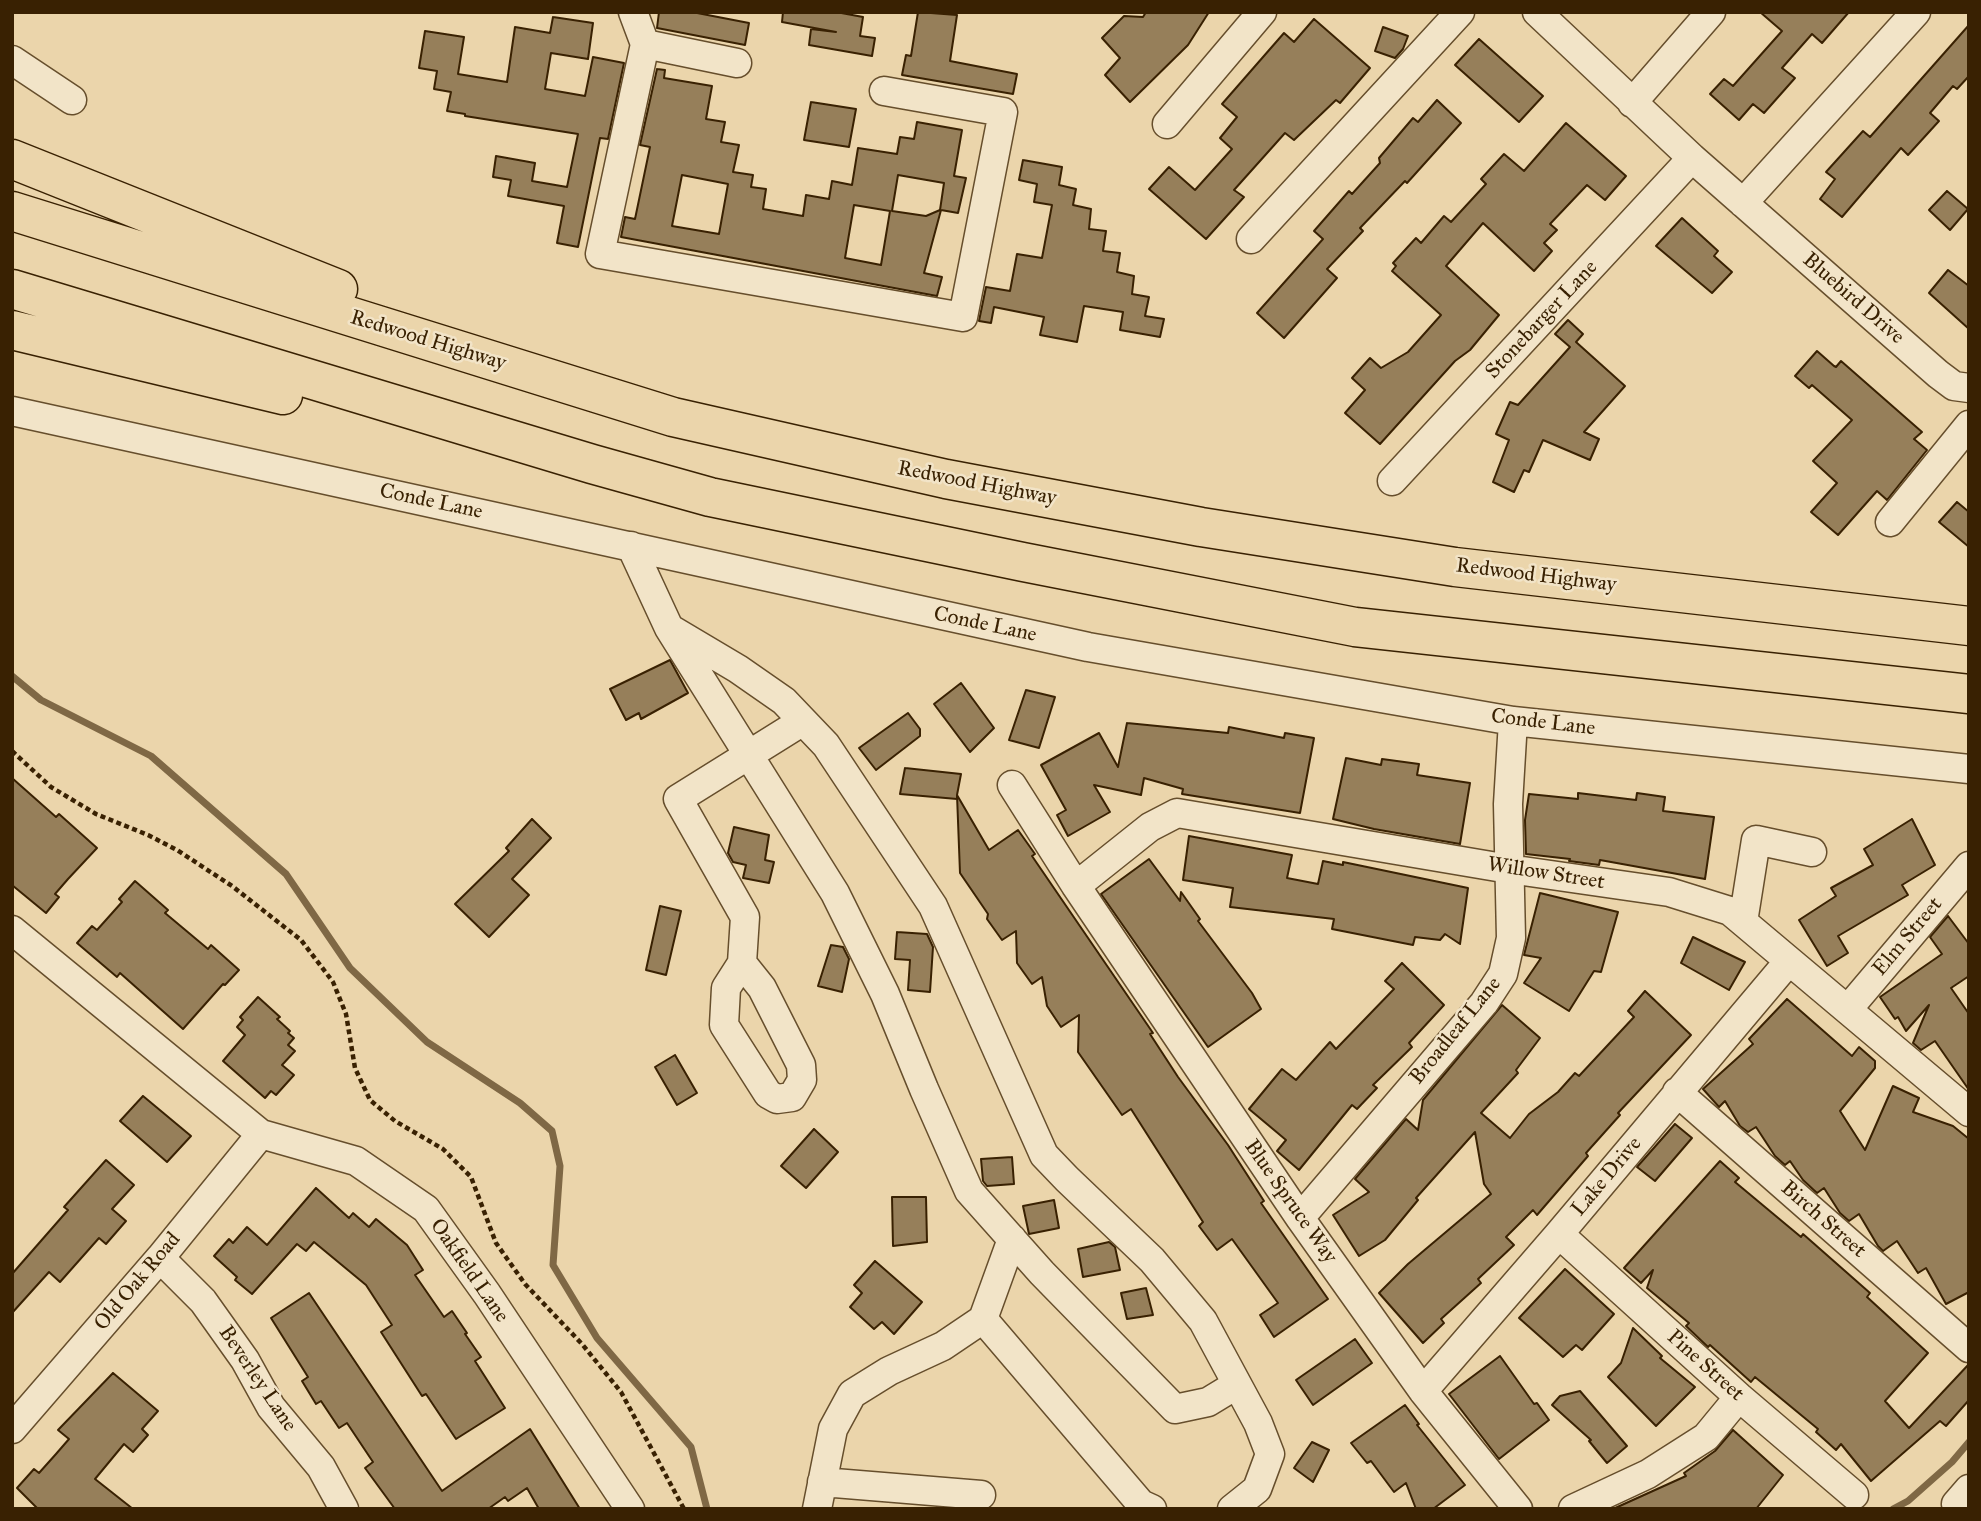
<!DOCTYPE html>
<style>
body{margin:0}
#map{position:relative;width:1981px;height:1521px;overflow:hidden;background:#ebd5ab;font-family:"IM FELL Great Primer",serif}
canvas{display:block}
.frame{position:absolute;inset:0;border:14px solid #392102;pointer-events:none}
</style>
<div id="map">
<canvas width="1981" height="1521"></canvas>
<div class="frame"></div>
</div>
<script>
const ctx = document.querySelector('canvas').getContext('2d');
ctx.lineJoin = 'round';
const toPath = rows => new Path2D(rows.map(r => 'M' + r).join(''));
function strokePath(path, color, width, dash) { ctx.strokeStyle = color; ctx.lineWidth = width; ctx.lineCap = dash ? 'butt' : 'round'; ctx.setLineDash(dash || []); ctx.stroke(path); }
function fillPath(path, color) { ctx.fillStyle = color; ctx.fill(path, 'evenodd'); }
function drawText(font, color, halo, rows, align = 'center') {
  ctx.font = font + ' "IM FELL Great Primer",serif'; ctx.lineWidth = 5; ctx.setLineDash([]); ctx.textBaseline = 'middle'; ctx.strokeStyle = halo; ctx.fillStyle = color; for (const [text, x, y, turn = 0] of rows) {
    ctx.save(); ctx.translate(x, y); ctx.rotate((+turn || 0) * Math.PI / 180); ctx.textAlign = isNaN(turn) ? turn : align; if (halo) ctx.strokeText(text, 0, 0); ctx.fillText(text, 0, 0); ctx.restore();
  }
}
strokePath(toPath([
 [12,676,41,700,151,756,286,874,350,968,427,1042,520,1103,552,1131,560,1166,553,1265,597,1338,691,1447,707,1509],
 [1893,1509,1908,1501,1952,1462,1969,1442]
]), '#7f6845', 7);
const building = toPath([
 [659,12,692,12,749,23,745,45,657,28,659,12],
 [783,12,836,12,863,17,860,36,875,38,872,56,809,45,811,29,836,32,782,22,783,12],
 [918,12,957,15,950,61,1017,74,1013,94,902,75,906,55,911,56,918,12],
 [1146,12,1209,12,1188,45,1130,102,1105,75,1120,58,1102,38,1124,16,1143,17,1146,12],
 [1760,12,1849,12,1822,43,1812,34,1782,68,1795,78,1764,113,1753,104,1739,120,1710,94,1724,79,1733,86,1782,31,1760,12],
 [553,17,593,23,588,59,551,53,545,89,585,96,593,57,624,63,608,139,600,138,578,247,557,243,564,206,508,196,511,180,493,177,496,156,535,163,532,181,567,187,578,134,465,116,465,114,447,111,451,92,434,89,437,71,419,68,425,31,464,37,458,74,507,82,515,27,550,33,553,17],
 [1314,19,1370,68,1340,103,1336,100,1294,140,1285,133,1234,190,1244,197,1206,239,1149,189,1169,167,1195,190,1232,149,1220,138,1237,117,1222,104,1284,33,1294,42,1314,19],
 [1969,25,1969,76,1957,89,1953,86,1930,113,1939,121,1908,155,1901,148,1842,217,1820,199,1835,179,1826,172,1863,131,1870,137,1969,25],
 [1383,27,1408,36,1403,49,1395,58,1375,51,1383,27],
 [1479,39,1543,96,1519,122,1455,65,1479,39],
 [657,69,665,70,664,78,712,86,706,119,725,122,721,142,739,145,733,172,753,175,751,187,766,189,763,209,803,216,806,195,829,199,832,181,852,185,858,148,897,154,900,137,914,139,917,122,962,130,954,176,966,178,958,213,941,210,924,273,942,277,937,296,621,237,625,217,635,219,650,147,640,145,657,69],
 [682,175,728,184,719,234,672,226,682,175],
 [898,175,944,183,940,210,926,216,892,211,898,175],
 [854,205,890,211,881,265,845,258,854,205],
 [1437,100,1461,123,1407,183,1405,181,1360,228,1363,231,1327,269,1337,278,1284,338,1257,313,1323,239,1314,231,1349,191,1352,194,1380,163,1379,158,1413,118,1418,122,1437,100],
 [811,102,856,109,849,147,804,140,811,102],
 [1566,123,1626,176,1605,200,1587,185,1550,224,1557,230,1544,243,1552,251,1534,271,1483,223,1446,266,1499,315,1470,350,1455,361,1380,444,1345,413,1365,390,1352,378,1370,358,1381,368,1408,352,1441,315,1392,271,1396,266,1393,263,1416,238,1421,243,1444,216,1451,222,1486,184,1481,179,1504,154,1524,171,1566,123],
 [1023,160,1062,167,1059,185,1076,189,1073,205,1091,209,1089,229,1106,231,1103,251,1120,253,1117,272,1134,276,1132,294,1149,297,1145,316,1164,319,1160,337,1120,330,1123,312,1084,306,1077,342,1040,335,1044,317,994,307,991,323,979,321,986,287,1010,291,1017,254,1042,258,1052,205,1034,202,1037,184,1019,180,1023,160],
 [1947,191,1968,209,1950,230,1929,210,1947,191],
 [1682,218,1718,251,1714,256,1732,272,1712,293,1656,246,1682,218],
 [1948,270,1969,286,1969,329,1929,293,1948,270],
 [1568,320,1583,334,1576,342,1625,386,1584,432,1599,439,1590,460,1543,440,1529,472,1524,470,1514,492,1493,482,1509,440,1496,434,1510,402,1518,405,1570,347,1555,334,1568,320],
 [1817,351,1834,366,1836,367,1841,361,1922,432,1914,439,1927,450,1887,500,1877,491,1838,535,1811,512,1837,483,1813,461,1852,420,1812,385,1809,388,1795,376,1817,351],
 [1957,502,1969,512,1969,547,1939,522,1957,502],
 [670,660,688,693,641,719,639,713,626,720,610,689,670,660],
 [961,683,994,728,970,752,934,704,961,683],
 [1026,690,1055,697,1039,748,1009,740,1026,690],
 [908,713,920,729,920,736,876,770,859,748,908,713],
 [1127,723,1228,733,1229,727,1284,738,1285,733,1314,738,1300,813,1182,794,1183,789,1144,778,1141,795,1094,785,1110,812,1068,836,1057,815,1066,810,1041,765,1099,733,1118,767,1127,723],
 [1346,758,1381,765,1382,759,1419,764,1417,775,1470,783,1460,844,1374,829,1333,819,1346,758],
 [905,768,961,774,957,795,989,850,1018,830,1035,854,1032,856,1153,1033,1150,1034,1178,1077,1228,1145,1264,1201,1261,1203,1328,1299,1274,1337,1260,1315,1278,1303,1232,1239,1217,1250,1199,1226,1203,1222,1131,1109,1122,1115,1078,1052,1079,1015,1061,1027,1047,1006,1042,977,1032,984,1017,963,1016,931,1002,940,987,919,988,914,960,873,957,795,957,799,900,794,905,768],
 [12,778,56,817,59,814,97,848,68,879,55,894,59,897,46,913,12,885,12,778],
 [1578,793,1636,800,1637,793,1665,797,1663,811,1714,817,1705,879,1600,860,1599,865,1569,861,1570,859,1526,854,1525,820,1529,794,1578,799,1578,793],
 [532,819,551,838,512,879,529,895,489,937,455,904,509,851,506,848,532,819],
 [1912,819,1935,865,1902,885,1908,895,1838,936,1848,953,1827,966,1799,920,1836,896,1831,888,1873,865,1864,849,1912,819],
 [734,827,769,835,765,860,774,862,769,883,743,878,746,865,733,862,728,853,734,827],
 [1189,836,1292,855,1287,878,1318,884,1323,861,1343,865,1343,862,1468,888,1460,944,1445,934,1440,940,1415,937,1413,945,1332,929,1334,919,1230,907,1233,888,1183,880,1189,836],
 [1149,859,1180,901,1181,892,1200,919,1198,921,1252,993,1261,1009,1208,1047,1101,894,1149,859],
 [135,881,168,910,165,913,208,949,211,945,239,970,225,985,223,984,183,1029,120,973,117,977,77,943,92,926,97,930,122,902,119,899,135,881],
 [1540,893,1618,912,1601,972,1594,971,1569,1011,1524,983,1541,958,1524,955,1540,893],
 [660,906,681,911,666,975,646,970,660,906],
 [1948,916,1969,944,1969,976,1951,988,1969,1014,1969,1090,1935,1041,1921,1050,1913,1043,1929,1005,1906,1031,1898,1017,1895,1019,1880,997,1942,954,1930,937,1948,916],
 [897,932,927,934,933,947,930,992,908,990,910,960,895,959,897,932],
 [1693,937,1745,962,1729,990,1681,963,1693,937],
 [831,945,843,947,849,959,842,992,818,986,831,945],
 [1402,963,1444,1005,1409,1043,1412,1047,1373,1085,1377,1088,1357,1109,1352,1105,1299,1170,1277,1151,1286,1140,1249,1109,1282,1069,1296,1080,1330,1042,1336,1049,1394,989,1385,981,1402,963],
 [1645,991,1691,1035,1618,1113,1620,1115,1586,1153,1588,1156,1537,1215,1533,1210,1506,1237,1514,1245,1478,1279,1481,1283,1441,1319,1444,1323,1423,1343,1379,1293,1408,1264,1491,1194,1484,1184,1475,1132,1416,1198,1418,1200,1385,1240,1359,1256,1333,1215,1369,1192,1355,1179,1406,1119,1418,1130,1423,1100,1502,1005,1540,1038,1516,1070,1518,1073,1481,1113,1510,1138,1529,1114,1558,1092,1575,1073,1579,1076,1634,1017,1628,1011,1645,991],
 [258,997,280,1017,277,1019,290,1031,288,1033,294,1038,288,1045,295,1051,282,1065,294,1075,276,1095,271,1091,265,1098,223,1061,245,1035,237,1027,243,1020,240,1017,258,997],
 [1787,999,1852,1056,1859,1047,1875,1061,1875,1068,1840,1111,1865,1150,1893,1086,1919,1098,1913,1112,1953,1126,1969,1139,1969,1292,1946,1304,1926,1268,1918,1273,1897,1241,1883,1251,1878,1246,1859,1214,1849,1221,1840,1213,1824,1188,1817,1193,1803,1180,1790,1161,1785,1165,1775,1156,1756,1127,1748,1132,1740,1126,1725,1101,1719,1107,1703,1089,1753,1044,1749,1039,1787,999],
 [675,1055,697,1093,677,1105,655,1067,675,1055],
 [143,1096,191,1136,167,1162,120,1121,143,1096],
 [1675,1124,1692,1138,1655,1181,1637,1167,1675,1124],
 [814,1129,838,1152,806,1188,781,1166,814,1129],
 [1012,1157,1014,1184,987,1186,983,1181,981,1159,1012,1157],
 [106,1160,134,1185,112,1209,126,1221,106,1244,99,1238,60,1282,49,1272,12,1313,12,1274,68,1210,64,1207,106,1160],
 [1720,1161,1739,1178,1735,1182,1801,1237,1803,1234,1870,1293,1867,1297,1928,1353,1885,1401,1909,1428,1969,1364,1969,1400,1946,1426,1940,1421,1871,1481,1841,1444,1836,1450,1816,1432,1818,1429,1755,1377,1751,1382,1710,1345,1708,1347,1686,1326,1689,1323,1647,1288,1653,1270,1641,1283,1624,1268,1720,1161],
 [316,1188,349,1218,353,1213,369,1227,376,1219,407,1245,423,1270,415,1275,444,1317,452,1311,467,1333,465,1334,481,1357,475,1361,505,1408,456,1439,426,1394,422,1396,381,1332,392,1325,366,1285,314,1242,306,1251,297,1244,252,1294,235,1280,237,1277,214,1256,229,1239,233,1243,247,1227,267,1245,316,1188],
 [892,1197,926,1197,927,1242,893,1246,892,1197],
 [1054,1200,1059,1228,1029,1234,1023,1206,1054,1200],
 [1109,1242,1115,1247,1120,1270,1083,1277,1078,1249,1109,1242],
 [875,1261,922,1302,894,1334,882,1322,874,1329,850,1307,862,1293,854,1285,875,1261],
 [1565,1269,1614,1314,1582,1350,1576,1345,1563,1357,1519,1318,1565,1269],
 [1146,1288,1153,1315,1127,1319,1121,1293,1146,1288],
 [309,1293,442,1491,530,1429,580,1509,539,1509,527,1488,508,1501,505,1497,488,1509,395,1509,365,1468,373,1462,347,1423,339,1428,321,1401,316,1404,302,1381,308,1377,271,1318,309,1293],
 [1633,1328,1662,1356,1660,1358,1695,1387,1656,1426,1608,1377,1621,1363,1633,1328],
 [1355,1339,1372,1363,1313,1405,1296,1380,1355,1339],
 [1500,1356,1534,1404,1537,1403,1549,1420,1499,1459,1449,1394,1500,1356],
 [113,1373,158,1411,142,1429,148,1435,133,1452,124,1444,95,1479,133,1509,38,1509,17,1488,34,1469,39,1473,56,1454,69,1439,58,1430,113,1373],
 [1580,1391,1627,1446,1607,1463,1589,1441,1591,1440,1552,1405,1560,1396,1580,1391],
 [1405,1405,1419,1424,1417,1425,1465,1485,1433,1509,1416,1509,1406,1483,1394,1492,1371,1461,1367,1463,1351,1443,1405,1405],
 [1733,1430,1783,1475,1756,1509,1613,1509,1686,1476,1684,1473,1715,1451,1733,1430],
 [1312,1442,1329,1450,1313,1482,1294,1468,1312,1442]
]);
fillPath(building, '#967f5a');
strokePath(building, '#392102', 2);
const minor = toPath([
 [633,12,645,44],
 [1537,12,1692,158,1938,374,1954,386,1969,388],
 [12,60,72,100],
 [737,63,645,44,600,254,963,317,1003,112,884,91],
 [1632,103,1711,12],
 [1167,124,1262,12],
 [1743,203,1916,12],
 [1251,239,1460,12],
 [12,411,1088,647,1513,721,1969,769],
 [1392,481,1692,158],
 [1890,522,1969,425],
 [631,546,669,628,835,893,885,994,924,1089,969,1191,1042,1273,1175,1409,1208,1402,1236,1385],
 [669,628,738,669,784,701,826,745,933,906,1044,1155,1067,1179,1152,1260,1203,1321,1258,1423,1270,1454,1257,1489,1232,1509],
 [1012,785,1076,886,1300,1218,1423,1391,1518,1509],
 [1076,886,1150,827,1177,813,1509,869,1669,892,1730,911,1969,1112],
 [1743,922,1756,840,1812,852],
 [12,930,261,1134,356,1161,426,1209,487,1294,630,1509],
 [742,963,762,988,801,1065,802,1080,792,1097,777,1099,768,1094,724,1025,726,988,742,963,745,917,678,799,803,721],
 [1848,1009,1969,866],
 [1677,1092,1969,1348],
 [1300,1218,1484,1003,1503,974,1511,938,1508,804,1513,721],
 [1559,1234,1739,1397,1854,1495],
 [1012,1239,983,1319,1141,1504,1152,1509],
 [160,1258,203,1301,245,1360,271,1407,321,1467,344,1509],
 [1423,1391,1559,1234,1789,961],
 [12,1429,160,1258,261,1134],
 [822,1482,981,1495],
 [817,1509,833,1429,852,1394,889,1371,943,1346,983,1319],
 [1573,1509,1648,1474,1706,1437,1739,1397],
 [1962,1509,1956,1504,1969,1489]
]);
const highway = toPath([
 [12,159,338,289],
 [12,211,673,417,946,479,1201,527,1455,567,1969,626],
 [12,289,592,464,710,497,1023,562,1355,627,1969,694],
 [12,330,283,395]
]);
strokePath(minor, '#664e2c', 31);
strokePath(highway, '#392102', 41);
strokePath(toPath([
 [12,751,51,787,96,814,148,835,177,850,232,886,301,940,333,982,346,1014,355,1068,370,1100,395,1121,443,1149,471,1177,496,1243,525,1284,582,1344,621,1392,684,1509]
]), '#392102', 4.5, [5, 3.5]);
strokePath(minor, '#f2e4c8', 28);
strokePath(highway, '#ebd5ab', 38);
drawText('21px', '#392102', '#f2e4c8', [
 ["Bluebird Drive",1853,299,41],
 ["Stonebarger Lane",1542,320,-47],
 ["Redwood Highway",428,341,17],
 ["Redwood Highway",977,484,11],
 ["Conde Lane",431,502,12],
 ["Redwood Highway",1536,576,7],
 ["Conde Lane",985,625,12],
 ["Conde Lane",1543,723,7],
 ["Willow Street",1546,874,9],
 ["Elm Street",1908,937,-50],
 ["Broadleaf Lane",1456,1031,-51],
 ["Lake Drive",1607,1177,-50],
 ["Blue Spruce Way",1290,1202,55],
 ["Birch Street",1823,1220,41],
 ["Oakfield Lane",469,1271,55],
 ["Old Oak Road",138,1282,-50],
 ["Pine Street",1705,1366,42],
 ["Beverley Lane",257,1379,56]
]);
</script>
